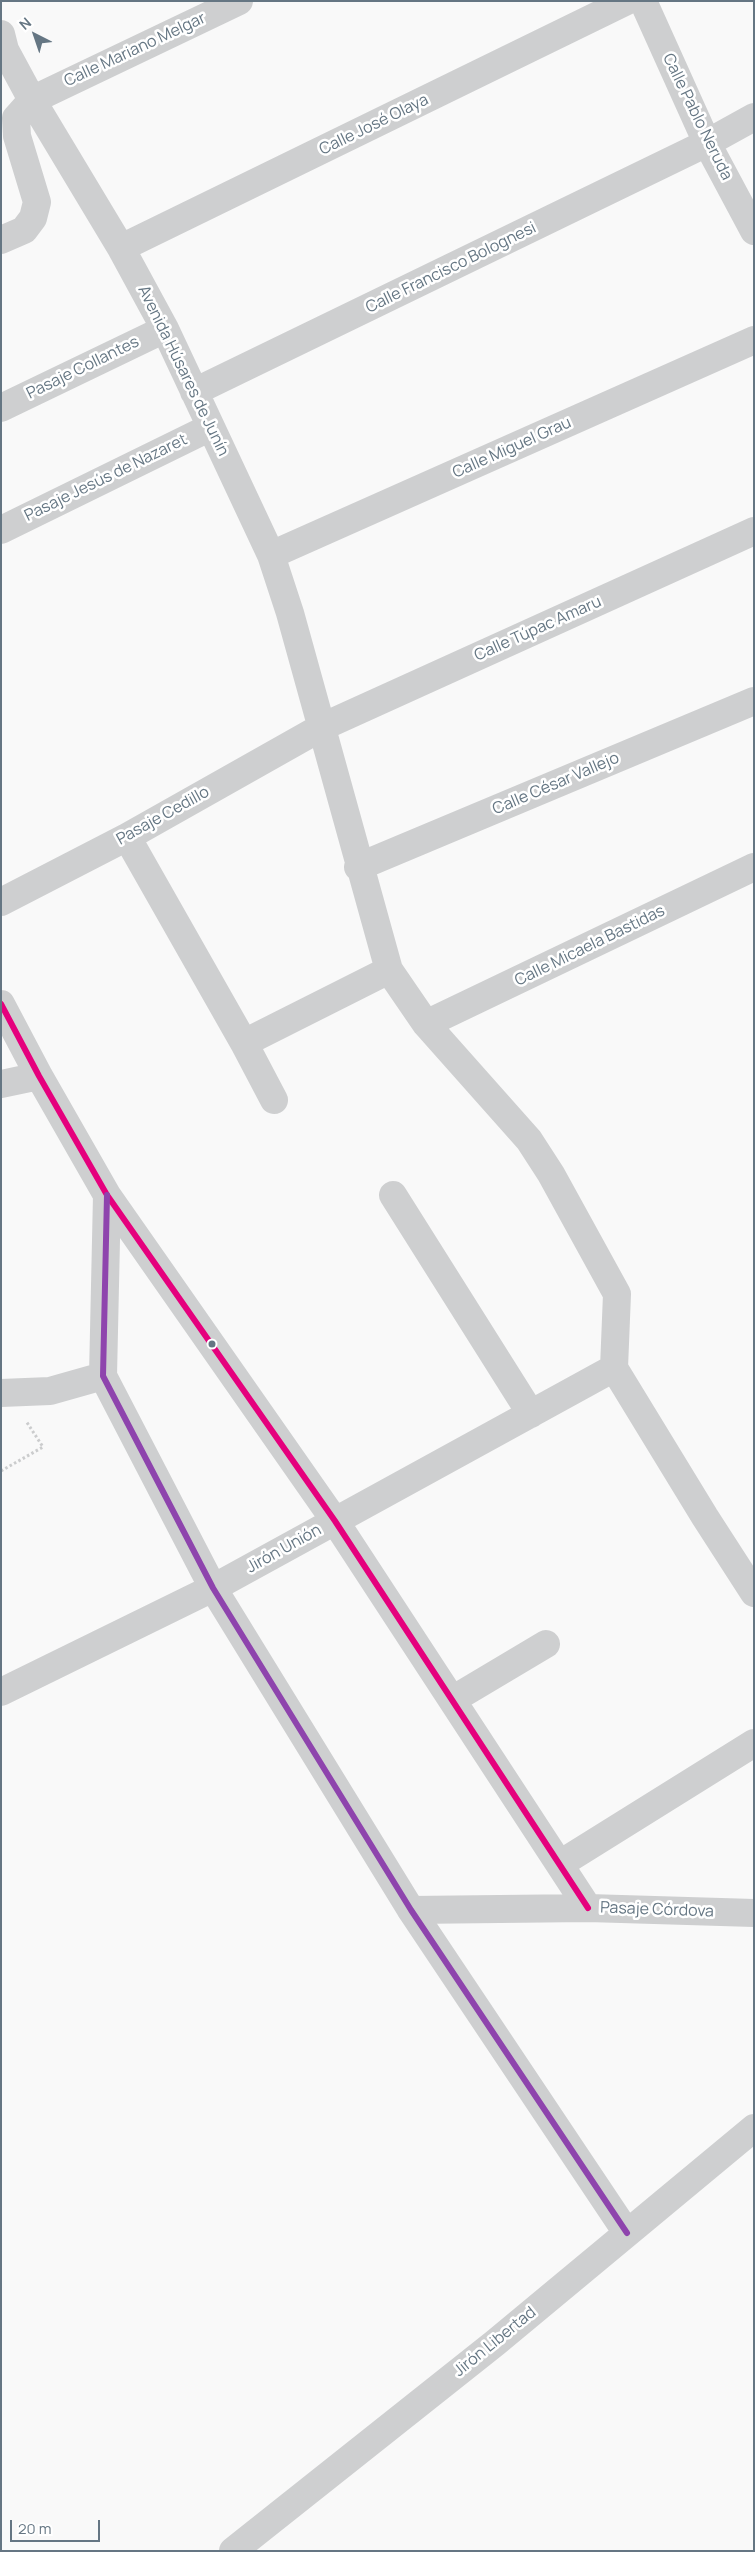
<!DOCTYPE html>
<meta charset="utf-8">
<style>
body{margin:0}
#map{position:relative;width:755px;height:2552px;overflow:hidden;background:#f9f9f9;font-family:Manrope,sans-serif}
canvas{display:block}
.frame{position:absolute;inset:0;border:2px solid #657683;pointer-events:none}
.north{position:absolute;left:10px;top:10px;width:50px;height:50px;-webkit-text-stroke:4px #fff;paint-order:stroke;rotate:319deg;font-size:14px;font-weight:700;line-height:20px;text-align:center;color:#657683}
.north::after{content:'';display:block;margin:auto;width:18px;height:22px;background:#657683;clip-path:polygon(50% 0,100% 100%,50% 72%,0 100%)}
.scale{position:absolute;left:10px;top:2520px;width:90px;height:22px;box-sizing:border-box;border:2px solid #657683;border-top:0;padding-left:6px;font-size:15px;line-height:18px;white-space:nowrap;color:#657683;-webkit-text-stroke:4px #fff;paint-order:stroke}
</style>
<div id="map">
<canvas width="755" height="2552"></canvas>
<div class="frame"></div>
<div class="north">N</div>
<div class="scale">20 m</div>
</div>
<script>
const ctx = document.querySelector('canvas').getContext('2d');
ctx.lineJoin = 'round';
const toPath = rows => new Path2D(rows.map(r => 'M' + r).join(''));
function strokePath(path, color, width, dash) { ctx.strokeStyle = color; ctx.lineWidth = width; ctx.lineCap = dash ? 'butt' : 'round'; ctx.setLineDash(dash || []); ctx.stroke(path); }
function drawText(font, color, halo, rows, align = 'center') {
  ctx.font = font + ' Manrope,sans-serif'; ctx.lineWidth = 5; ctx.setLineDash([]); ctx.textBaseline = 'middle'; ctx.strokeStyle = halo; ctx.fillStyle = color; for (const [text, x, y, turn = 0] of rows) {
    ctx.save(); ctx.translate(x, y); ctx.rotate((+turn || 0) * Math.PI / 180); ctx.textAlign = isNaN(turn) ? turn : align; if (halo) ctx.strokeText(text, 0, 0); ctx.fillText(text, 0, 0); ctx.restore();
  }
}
strokePath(toPath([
 [1,1471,43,1447,26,1421]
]), '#cbcccd', 3, [2.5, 2.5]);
strokePath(toPath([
 [643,1,707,143,754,231],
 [1,34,5,50,32,100,121,248,165,329,271,555,290,613,389,970,426,1024,529,1140,551,1174,617,1294,614,1368,705,1517,754,1593],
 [1,240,24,230,33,218,37,202,17,136,16,118,32,100,239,1],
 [121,248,627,1],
 [194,392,707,143,754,117],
 [1,408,165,329],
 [1,530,211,427],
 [271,555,754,340],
 [127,837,244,1043,274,1100],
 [358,867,754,701],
 [1,902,127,837,322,727,754,531],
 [1,1004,39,1076,107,1195,335,1521,588,1908],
 [426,1024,754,867],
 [244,1043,389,970],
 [1,1084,39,1076],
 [107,1195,103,1376,213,1588,411,1910,627,2233],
 [393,1195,531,1414],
 [1,1393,50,1391,103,1376],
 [1,1692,213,1588,614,1368],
 [452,1700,546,1644],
 [560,1864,754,1743],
 [411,1910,588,1908,754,1913],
 [233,2551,495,2343,754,2128]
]), '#cecfd0', 28);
strokePath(toPath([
 [1,1004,39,1076,107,1195,335,1521,588,1908]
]), '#e5007d', 6);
strokePath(toPath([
 [107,1195,103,1376,213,1588,411,1910,627,2233]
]), '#8e44ad', 6);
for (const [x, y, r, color] of [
 [212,1344,4.5,"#657683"]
]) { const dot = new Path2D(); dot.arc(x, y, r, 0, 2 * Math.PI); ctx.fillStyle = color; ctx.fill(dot); strokePath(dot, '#fff', 2); }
drawText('16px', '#657683', '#fff', [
 ["Calle Mariano Melgar",135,50,-25],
 ["Calle Pablo Neruda",697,117,64],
 ["Calle José Olaya",374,125,-26],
 ["Calle Francisco Bolognesi",451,268,-26],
 ["Pasaje Collantes",83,368,-26],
 ["Avenida Húsares de Junín",183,371,64],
 ["Calle Miguel Grau",512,448,-24],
 ["Pasaje Jesús de Nazaret",106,478,-26],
 ["Calle Túpac Amaru",538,629,-24],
 ["Calle César Vallejo",556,784,-23],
 ["Pasaje Cedillo",163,816,-29],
 ["Calle Micaela Bastidas",590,946,-26],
 ["Jirón Unión",284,1549,-29],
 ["Pasaje Córdova",657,1910,2],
 ["Jirón Libertad",495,2342,-39]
]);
</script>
